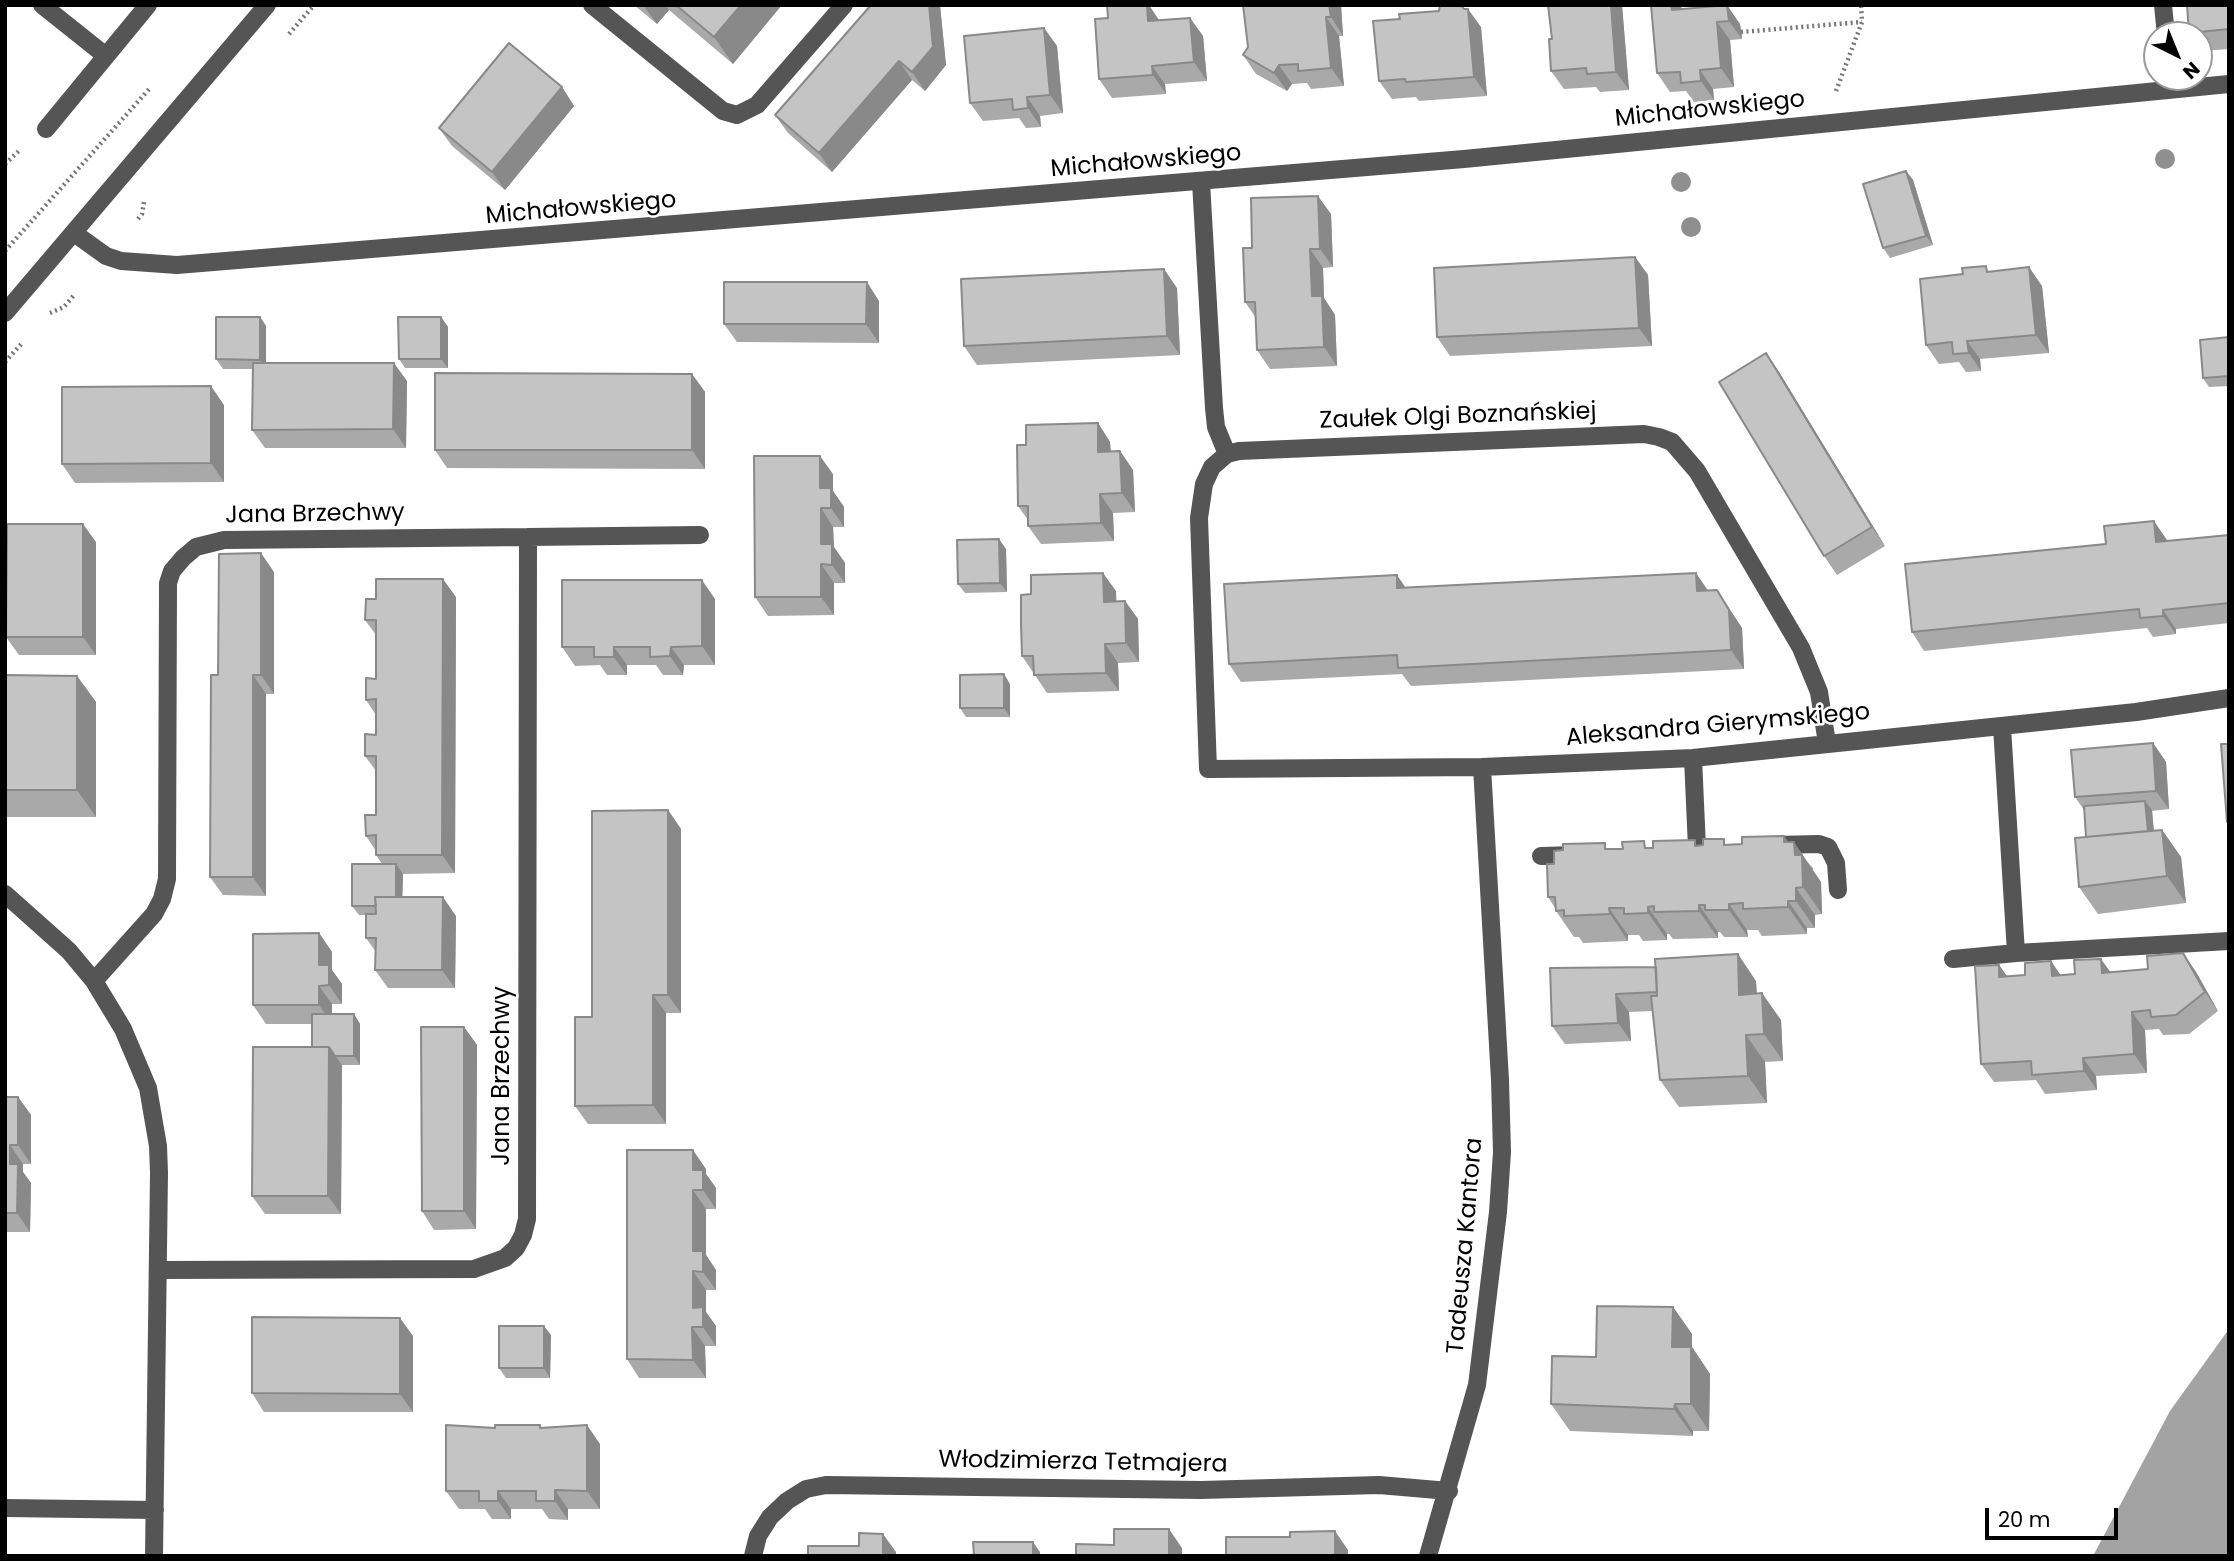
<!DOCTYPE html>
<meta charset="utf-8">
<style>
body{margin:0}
#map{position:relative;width:2234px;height:1561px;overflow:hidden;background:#fff;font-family:Poppins,sans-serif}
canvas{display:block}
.frame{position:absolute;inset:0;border:7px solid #000;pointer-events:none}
.north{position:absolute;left:2143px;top:21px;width:70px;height:70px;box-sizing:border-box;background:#fff;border:2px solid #999;border-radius:50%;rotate:137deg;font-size:19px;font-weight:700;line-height:28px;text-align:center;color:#000}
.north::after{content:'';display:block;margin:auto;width:24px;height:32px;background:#000;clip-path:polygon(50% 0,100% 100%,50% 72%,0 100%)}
.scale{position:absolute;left:1985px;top:1508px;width:133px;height:32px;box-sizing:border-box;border:4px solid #000;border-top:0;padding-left:9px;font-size:21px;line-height:24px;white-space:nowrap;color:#000;-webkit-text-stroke:5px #fff;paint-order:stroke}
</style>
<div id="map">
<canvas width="2234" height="1561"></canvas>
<div class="frame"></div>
<div class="north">N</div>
<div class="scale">20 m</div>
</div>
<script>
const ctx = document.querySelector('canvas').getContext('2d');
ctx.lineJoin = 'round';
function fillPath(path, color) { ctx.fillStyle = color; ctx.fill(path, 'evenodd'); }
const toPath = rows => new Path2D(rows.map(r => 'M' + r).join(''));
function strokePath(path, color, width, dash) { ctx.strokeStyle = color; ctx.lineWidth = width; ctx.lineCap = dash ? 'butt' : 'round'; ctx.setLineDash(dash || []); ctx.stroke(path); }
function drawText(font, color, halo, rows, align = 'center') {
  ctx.font = font + ' Poppins,sans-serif'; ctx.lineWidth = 5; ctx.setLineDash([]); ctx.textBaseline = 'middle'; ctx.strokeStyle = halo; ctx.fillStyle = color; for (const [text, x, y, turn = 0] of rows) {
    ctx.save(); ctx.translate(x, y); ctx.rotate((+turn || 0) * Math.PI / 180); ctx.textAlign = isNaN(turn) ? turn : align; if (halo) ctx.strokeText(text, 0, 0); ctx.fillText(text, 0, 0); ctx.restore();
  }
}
fillPath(toPath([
 [2229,1329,2229,1556,2093,1556,2170,1411]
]), '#a3a3a3');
strokePath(toPath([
 [1741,32,1862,22],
 [289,34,314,5],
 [1836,91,1862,22,1861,5],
 [5,164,21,149],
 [138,219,142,214,144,202],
 [5,251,151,87],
 [50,313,64,307,74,295],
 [5,362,23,342]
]), '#777', 4.5, [2, 3.5]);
strokePath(toPath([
 [42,5,106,56],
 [592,5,723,111,737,115,757,105,844,5],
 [2163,5,2166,35],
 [46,129,148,5],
 [1201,182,1214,408,1216,427,1227,454],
 [74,233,106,256,121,261,177,265,1464,159,2229,84],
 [5,313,267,5],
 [528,537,700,535],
 [2002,727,2016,953,2229,941],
 [1827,743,1819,692,1801,648,1697,471,1672,442,1659,437,1644,434,1239,451,1227,454,1212,467,1204,484,1199,518,1208,769,1482,767,1693,758,2136,712,2229,698],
 [1693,758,1697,848],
 [1775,845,1819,844,1828,847,1836,863,1838,890],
 [1541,856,1576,855],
 [5,894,69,951,94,981,123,1029,148,1088,158,1146,159,1173,154,1556],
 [1953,959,2016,953],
 [94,981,154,914,162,899,167,879,168,583,172,571,183,558,196,547,224,540,528,537,527,1219,523,1235,516,1248,505,1258,474,1269,158,1270],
 [5,1508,155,1510],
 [753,1556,758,1536,770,1517,787,1501,806,1489,826,1485,1201,1490,1379,1485,1449,1491],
 [1428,1556,1477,1385,1498,1212,1502,1152,1500,1080,1482,767]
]), '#555', 18);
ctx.fillStyle = '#8f8f8f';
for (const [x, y] of [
 [2165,159],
 [1681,182],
 [1691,227]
]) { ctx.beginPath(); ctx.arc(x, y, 10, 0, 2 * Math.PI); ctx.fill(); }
fillPath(toPath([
 [634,5,780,5,781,6,733,64,669,10,657,24],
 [1243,5,1341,5,1343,36,1339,36,1344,86,1311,89,1307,83,1292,84,1287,91,1256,74,1243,55,1248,47],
 [1622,5,1629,90,1600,92,1596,87,1564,89,1551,71,1552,39],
 [2229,5,2229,49,2202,51,2199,46,2199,35,2191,35,2189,33],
 [940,6,946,65,925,91,912,80,832,172,788,133,775,115],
 [1683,9,1740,24,1742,39,1730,40,1734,87,1713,89,1714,100,1694,102,1686,91,1670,92,1657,73],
 [1190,18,1203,36,1207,81,1165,84,1166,94,1112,98,1099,79,1159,20],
 [1481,27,1487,96,1419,101,1416,97,1392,99,1379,81],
 [1044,28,1057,46,1063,113,1040,116,1041,127,1026,128,1019,118,983,121,970,103],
 [562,87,574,106,505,190,452,146,439,128],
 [1906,171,1913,180,1933,245,1890,258,1883,248],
 [1331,214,1333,267,1323,268,1324,298,1335,315,1337,366,1270,369,1257,350,1256,318,1245,302,1252,248],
 [1635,257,1648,275,1652,346,1450,356,1437,337],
 [1990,271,2042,286,2049,353,1980,359,1981,371,1966,372,1959,362,1939,364,1926,345],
 [1177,288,1180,355,977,365,964,346],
 [879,301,879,343,737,342,724,324],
 [260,317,266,326,266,363,407,381,406,448,265,448,252,430,253,369,223,369,216,359],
 [441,317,448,327,448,368,405,368,399,359],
 [2229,337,2229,386,2209,387,2203,378],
 [1766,353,1779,372,1885,546,1837,575,1824,556],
 [692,374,705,392,705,469,447,468,435,450],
 [224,405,224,482,75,483,62,464],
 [1098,423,1110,442,1111,451,1120,451,1133,470,1135,512,1113,513,1114,541,1041,544,1028,526,1028,520,1018,506,1026,445],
 [833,474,833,491,844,507,844,527,833,527,834,547,845,563,845,583,834,583,834,615,768,616,755,597],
 [2229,535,2229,623,2176,629,2176,634,2153,637,2147,628,1924,651,1912,632,2167,540,2167,541],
 [96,542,96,655,19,655,6,637],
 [1006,549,1007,592,965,593,958,584],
 [274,572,274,694,266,694,266,896,223,895,210,877,218,675],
 [1405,587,1717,590,1742,628,1744,669,1411,686,1402,674,1241,682,1229,664],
 [1116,591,1116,601,1125,601,1138,619,1139,662,1118,663,1119,691,1047,693,1022,656],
 [456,597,455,873,403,874,402,897,456,916,455,988,388,988,375,970,376,952,366,938,366,915,359,915,352,906,382,864,376,855,376,851,366,836,376,815,376,771,365,756,376,735,376,715,366,700,376,679,376,635,365,620],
 [715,599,715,665,684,665,683,675,663,675,656,665,627,665,627,675,607,675,600,665,575,666,562,647],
 [5,675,77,676,96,702,96,817,5,817],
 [1010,684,1010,717,966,717,960,708],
 [2153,743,2166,762,2169,809,2152,811,2154,831,2162,830,2181,857,2186,903,2098,914,2079,887,2086,837,2084,810,2075,797],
 [668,810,681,829,681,1013,666,1013,666,1124,588,1124,575,1106,592,1017],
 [1788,842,1813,868,1813,871,1821,882,1822,914,1815,915,1815,928,1807,928,1807,934,1762,936,1758,930,1747,930,1748,937,1724,937,1720,932,1718,932,1718,938,1673,939,1669,934,1667,934,1667,940,1643,941,1639,935,1628,935,1628,941,1583,943,1579,937,1574,937,1556,911,1555,908,1548,897,1554,864,1609,849],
 [319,933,332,952,332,970,342,984,342,1004,332,1004,332,1014,354,1014,360,1024,360,1065,342,1065,341,1214,265,1214,252,1196,312,1047,312,1024,266,1024,253,1005],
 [2183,953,2196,972,2218,1011,2189,1034,2163,1035,2159,1029,2145,1030,2147,1073,2096,1076,2097,1090,2045,1094,2036,1080,1994,1082,1981,1064,1999,965,2007,976,2025,975,2051,961,2060,975,2148,969],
 [1550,968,1756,981,1757,994,1781,1020,1783,1061,1765,1062,1767,1103,1679,1107,1660,1080,1652,1011,1629,1012,1631,1041,1565,1044,1552,1026],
 [464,1027,477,1045,476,1229,434,1230,422,1211],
 [5,1097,18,1097,31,1115,31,1164,23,1164,23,1172,31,1183,30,1232,5,1232],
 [627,1150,706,1169,706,1174,716,1188,716,1209,706,1209,706,1255,716,1270,716,1290,706,1290,706,1312,716,1326,716,1346,705,1346,706,1378,639,1378,627,1359],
 [1673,1307,1692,1334,1692,1347,1710,1374,1709,1431,1693,1431,1693,1436,1570,1431,1551,1404,1596,1357],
 [551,1335,550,1378,506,1378,499,1368],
 [413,1336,413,1412,264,1412,252,1393],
 [540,1425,542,1428,600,1444,600,1509,568,1509,568,1520,549,1519,542,1509,511,1509,511,1519,492,1519,485,1509,459,1509,446,1491,495,1428]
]), '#a9a9a9');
fillPath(toPath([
 [643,5,666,5,669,10,657,24],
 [741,5,780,5,781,6,733,64,714,37],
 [929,5,940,5,946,65,925,91,912,72],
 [1147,5,1149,5,1159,20,1161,39,1148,21],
 [1329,5,1341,5,1343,36,1331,17],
 [1611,5,1622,5,1629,90,1616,72],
 [1671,5,1680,5,1683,10,1672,10],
 [1727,5,1740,24,1742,39,1729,21],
 [1468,9,1481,27,1487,96,1474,77],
 [1326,17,1339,36,1344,86,1331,68],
 [1190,18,1203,36,1207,81,1194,62],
 [1717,22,1730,40,1734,87,1721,68],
 [1044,28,1057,46,1063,113,1050,95],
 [899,61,912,80,832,172,819,153],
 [1279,65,1292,84,1287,91,1274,73],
 [1152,66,1165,84,1166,94,1153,75],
 [1700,70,1713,89,1714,100,1701,81],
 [562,87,574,106,505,190,492,172],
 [1027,97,1040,116,1041,127,1028,108],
 [1906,171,1913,180,1933,245,1926,236],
 [1318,196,1331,214,1333,267,1320,249],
 [1310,249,1323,268,1324,298,1335,315,1337,366,1324,347,1312,296],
 [1635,257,1648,275,1652,346,1639,328],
 [2029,267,2042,286,2049,353,2036,335],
 [1164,269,1177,288,1180,355,1167,336],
 [867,282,879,301,879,343,866,324],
 [260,317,266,326,266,369,260,360],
 [441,317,448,327,448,368,441,359],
 [1967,341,1980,359,1981,371,1969,353],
 [1766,353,1779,372,1885,546,1872,527],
 [394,363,407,381,406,448,393,429],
 [692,374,705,392,705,469,692,450],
 [211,386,224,405,224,482,211,463],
 [1098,423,1110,442,1111,470,1098,452],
 [1120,451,1133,470,1135,512,1122,493],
 [820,456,833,474,833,491,844,507,844,527,831,508,820,488],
 [1100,494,1113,513,1114,541,1101,523],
 [821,508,833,527,834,547,845,563,845,583,832,565,821,544],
 [2154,521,2167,540,2169,561,2156,542],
 [83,524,96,542,96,655,83,637],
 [999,539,1006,549,1007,592,1000,583],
 [261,553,274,572,274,694,261,675],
 [821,564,834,583,834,615,821,597],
 [1103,573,1116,591,1117,620,1104,602],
 [1696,573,1709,592,1697,591],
 [1397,575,1410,594,1397,588],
 [443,579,456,597,455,873,442,855],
 [702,580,715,599,715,665,702,646],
 [1717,590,1742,628,1744,669,1731,650],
 [1125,601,1138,619,1139,662,1126,643],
 [2163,610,2176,629,2176,634,2163,616],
 [1105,644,1118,663,1119,691,1106,673],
 [614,647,627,665,627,675,614,657],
 [671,647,684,665,683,675,670,656],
 [1004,674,1010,684,1010,717,1004,708],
 [253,675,266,694,266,896,253,877],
 [77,676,96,702,96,817,77,790],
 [2153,743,2166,762,2169,809,2156,791],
 [2145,801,2152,810,2156,860,2150,851],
 [668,810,681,829,681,1013,668,995],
 [2162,830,2181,857,2186,903,2167,876],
 [1784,836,1795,851,1794,842,1821,882,1822,914,1803,887,1784,842],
 [396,864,403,874,402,915,396,906],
 [1796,888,1815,915,1815,928,1796,901],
 [443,897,456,916,455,988,442,970],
 [1788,901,1807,928,1807,934,1788,907],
 [1729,904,1747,930,1748,937,1729,910],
 [1699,905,1718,932,1718,938,1699,911],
 [1648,907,1667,934,1667,940,1648,913],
 [1609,908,1628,935,1628,941,1610,914],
 [319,933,332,952,332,970,342,984,342,1004,329,985,319,965],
 [2183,953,2196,972,2218,1011,2205,992],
 [1738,954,1756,981,1758,1022,1739,995],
 [2101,959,2114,977,2102,973],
 [2051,961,2064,980,2052,976],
 [1999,965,2012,983,1999,977],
 [319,986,332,1004,332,1024,319,1005],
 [1762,993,1781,1020,1783,1061,1764,1034],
 [1616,994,1629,1012,1631,1041,1618,1023],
 [653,995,666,1013,666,1124,653,1105],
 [2132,1012,2145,1030,2147,1073,2134,1054],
 [354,1014,360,1024,360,1065,354,1056],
 [464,1027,477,1045,476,1229,464,1211],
 [1746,1035,1765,1062,1767,1103,1748,1076],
 [329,1047,342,1065,341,1214,328,1196],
 [2083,1058,2096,1076,2097,1090,2084,1071],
 [18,1097,31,1115,31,1164,18,1145],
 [10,1145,23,1164,23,1172,31,1183,30,1232,17,1213,10,1164],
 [693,1150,706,1169,706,1174,716,1188,716,1209,703,1190,693,1170],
 [693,1190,706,1209,706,1255,716,1270,716,1290,703,1272,693,1251],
 [693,1271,706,1290,706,1312,716,1326,716,1346,703,1327,693,1308],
 [1673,1307,1692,1334,1692,1347,1710,1374,1709,1431,1691,1404,1672,1347],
 [400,1318,413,1336,413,1412,400,1394],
 [544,1326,551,1335,550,1378,544,1368],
 [692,1327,705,1346,706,1378,693,1360],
 [1675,1404,1693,1431,1693,1436,1674,1409],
 [587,1425,600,1444,600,1509,587,1491],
 [555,1490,568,1509,568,1520,555,1501],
 [498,1491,511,1509,511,1519,498,1501],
 [1169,1529,1182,1548,1182,1556,1169,1556],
 [1335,1531,1348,1550,1348,1556,1335,1556],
 [883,1534,896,1552,896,1556,883,1556],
 [1033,1542,1040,1552,1040,1556,1033,1556]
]), '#898989');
const building = toPath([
 [676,5,741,5,714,37,676,5],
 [871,5,929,5,933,47,912,72,899,61,819,153,775,115,871,5],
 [1107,5,1147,5,1148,21,1190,18,1194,62,1152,66,1153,75,1099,79,1095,19,1108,18,1107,5],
 [1243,5,1329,5,1331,17,1326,17,1331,68,1298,71,1298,64,1279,65,1274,73,1243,55,1248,47,1243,5],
 [1440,5,1461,5,1464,9,1468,9,1474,77,1406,82,1405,79,1379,81,1373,21,1400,19,1399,14,1439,11,1440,5],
 [1548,5,1611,5,1616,72,1587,74,1586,68,1551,71,1549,39,1552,39,1548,5],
 [1651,5,1671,5,1672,10,1727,5,1729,21,1717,22,1721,68,1700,70,1701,81,1681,83,1680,72,1657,73,1651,5],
 [2187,5,2229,5,2229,29,2189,33,2187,5],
 [1044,28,1050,95,1027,97,1028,108,1013,110,1012,99,970,103,964,36,1044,28],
 [509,43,562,87,492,172,439,128,509,43],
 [1906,171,1926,236,1883,248,1863,184,1906,171],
 [1318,196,1320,249,1310,249,1312,296,1322,296,1324,347,1257,350,1255,302,1245,302,1243,248,1252,248,1251,198,1318,196],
 [1635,257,1639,328,1437,337,1434,268,1635,257],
 [1986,266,1987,272,2029,267,2036,335,1967,341,1969,353,1953,354,1952,342,1926,345,1920,279,1963,274,1962,268,1986,266],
 [1164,269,1167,336,964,346,961,279,1164,269],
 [724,282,867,282,866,324,724,324,724,282],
 [216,317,260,317,260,360,216,359,216,317],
 [398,317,441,317,441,359,399,359,398,317],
 [2229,337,2229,376,2203,378,2200,340,2229,337],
 [1766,353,1872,527,1824,556,1719,382,1766,353],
 [253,363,394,363,393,429,252,430,253,363],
 [435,373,692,374,692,450,435,450,435,373],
 [211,386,211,463,62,464,62,387,211,386],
 [1098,423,1098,452,1120,451,1122,493,1100,494,1101,523,1028,526,1028,506,1018,506,1017,445,1026,445,1026,425,1098,423],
 [754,456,820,456,820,488,831,488,831,508,821,508,821,544,832,544,832,565,821,564,821,597,755,597,754,456],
 [2154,521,2156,542,2229,535,2229,603,2163,610,2163,616,2140,618,2139,609,1912,632,1905,564,2106,544,2104,526,2154,521],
 [7,524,83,524,83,637,6,637,7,524],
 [999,539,1000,583,958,584,957,540,999,539],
 [261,553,261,675,253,675,253,877,210,877,211,675,218,675,219,554,261,553],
 [1103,573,1104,602,1125,601,1126,643,1105,644,1106,673,1034,675,1033,656,1022,656,1021,624,1021,595,1031,594,1031,575,1103,573],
 [1696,573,1697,591,1717,590,1729,610,1731,650,1398,668,1397,655,1229,664,1224,584,1397,575,1397,588,1696,573],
 [376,579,443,579,442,855,376,855,376,835,366,836,365,815,376,815,376,756,365,756,365,734,376,735,376,699,366,700,366,678,376,679,376,620,365,620,366,599,376,599,376,579],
 [562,580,702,580,702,646,671,647,670,656,650,657,650,647,614,647,614,657,594,657,594,647,562,647,562,580],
 [1004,674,1004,708,960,708,960,675,1004,674],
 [5,675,77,676,77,790,5,790,5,675],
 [2153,743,2156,791,2075,797,2071,750,2153,743],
 [2221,744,2229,744,2229,822,2227,822,2221,744],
 [2145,801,2148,831,2086,837,2084,806,2145,801],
 [668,810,668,995,653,995,653,1105,575,1106,575,1017,592,1017,592,811,668,810],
 [2162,830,2167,876,2079,887,2075,838,2162,830],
 [1784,836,1784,842,1794,842,1795,855,1802,855,1803,887,1796,888,1796,901,1788,901,1788,907,1743,909,1743,903,1729,904,1729,910,1705,910,1705,905,1699,905,1699,911,1654,912,1654,906,1648,907,1648,913,1624,914,1624,908,1609,908,1610,914,1564,916,1564,910,1556,911,1555,897,1548,897,1547,864,1554,864,1554,851,1563,850,1563,844,1605,843,1605,849,1623,849,1622,842,1644,841,1645,848,1653,848,1653,841,1695,840,1695,846,1703,845,1703,839,1724,839,1724,845,1742,844,1742,837,1784,836],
 [352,864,396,864,396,897,375,897,376,906,352,906,352,864],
 [375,897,443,897,442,970,375,970,376,938,366,938,366,914,376,914,375,897],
 [319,933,319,965,329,965,329,985,319,986,319,1005,253,1005,253,934,319,933],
 [2183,953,2205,992,2176,1015,2151,1017,2150,1010,2132,1012,2134,1054,2083,1058,2084,1071,2032,1075,2031,1061,1981,1064,1975,966,1999,965,1999,977,2025,975,2025,963,2051,961,2052,976,2075,974,2074,960,2101,959,2102,973,2148,969,2147,956,2183,953],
 [1738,954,1739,995,1762,993,1764,1034,1746,1035,1748,1076,1660,1080,1651,996,1657,996,1655,959,1738,954],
 [1656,967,1657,992,1616,994,1618,1023,1552,1026,1550,968,1656,967],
 [312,1014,354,1014,354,1056,335,1056,329,1047,312,1047,312,1014],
 [421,1027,464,1027,464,1211,422,1211,421,1027],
 [253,1047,329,1047,328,1196,252,1196,253,1047],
 [5,1097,18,1097,18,1145,10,1145,10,1164,18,1164,17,1213,5,1213,5,1097],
 [627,1150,693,1150,693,1170,703,1170,703,1190,693,1190,693,1251,703,1251,703,1272,693,1271,693,1308,703,1307,703,1327,692,1327,693,1360,627,1359,627,1150],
 [1597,1306,1673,1307,1672,1347,1691,1347,1691,1404,1675,1404,1674,1409,1551,1404,1552,1356,1596,1357,1597,1306],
 [252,1317,400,1318,400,1394,252,1393,252,1317],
 [499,1326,544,1326,544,1368,499,1368,499,1326],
 [446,1425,495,1428,495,1425,540,1425,540,1428,587,1425,587,1491,555,1490,555,1501,536,1501,536,1491,498,1491,498,1501,479,1501,479,1491,446,1491,446,1425],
 [1114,1529,1169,1529,1169,1556,1076,1556,1076,1544,1114,1545,1114,1529],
 [1335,1531,1335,1556,1226,1556,1226,1537,1290,1537,1290,1532,1335,1531],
 [859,1533,883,1534,883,1556,808,1556,808,1546,859,1546,859,1533],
 [973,1542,1033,1542,1033,1556,974,1556,973,1542]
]);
fillPath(building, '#c4c4c4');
strokePath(building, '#898989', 2);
drawText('24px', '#000', '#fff', [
 ["Michałowskiego",1710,110,-6],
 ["Michałowskiego",1146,162,-5],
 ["Michałowskiego",581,209,-5],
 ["Zaułek Olgi Boznańskiej",1458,417,-2],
 ["Jana Brzechwy",315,515,-1],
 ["Aleksandra Gierymskiego",1718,726,-5],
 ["Jana Brzechwy",503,1076,-90],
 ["Tadeusza Kantora",1466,1246,-85],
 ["Włodzimierza Tetmajera",1083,1463,1]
]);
</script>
